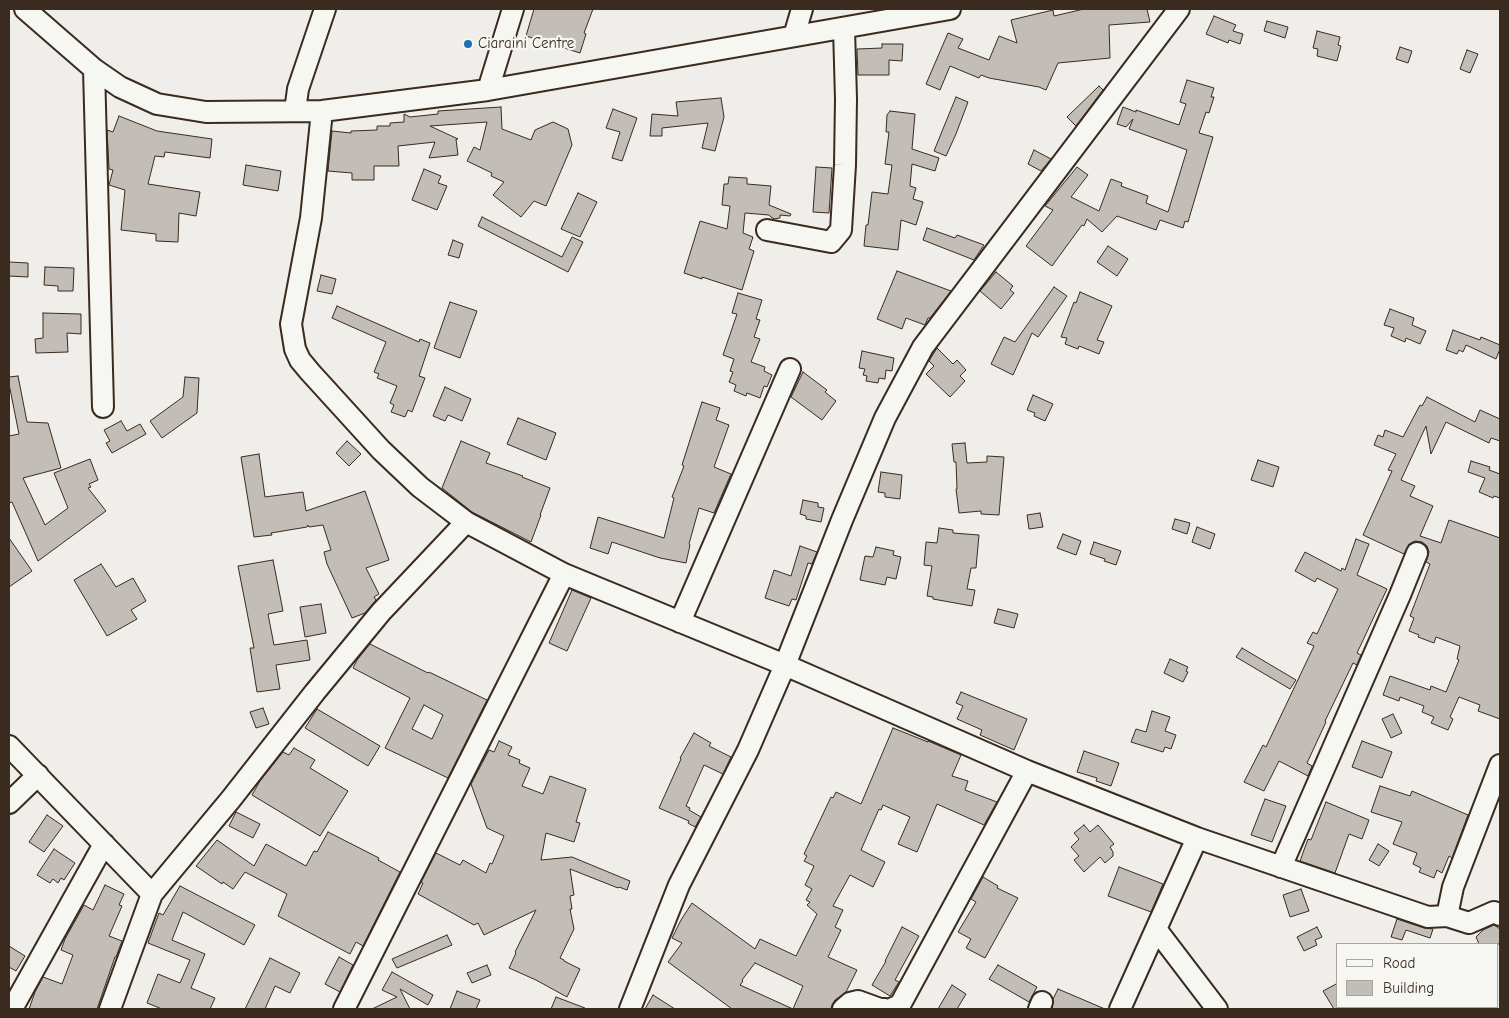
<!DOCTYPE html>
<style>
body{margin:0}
#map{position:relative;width:1509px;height:1018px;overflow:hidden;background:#efeeea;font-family:"Comic Neue",sans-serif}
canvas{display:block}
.frame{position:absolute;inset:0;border:10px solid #3b2a1e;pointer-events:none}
.legend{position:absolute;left:1336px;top:943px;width:162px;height:65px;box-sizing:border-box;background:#f6f6f2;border:1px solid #aba49d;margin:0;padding:6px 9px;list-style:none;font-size:15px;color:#3b2a1e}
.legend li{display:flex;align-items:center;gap:10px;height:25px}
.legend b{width:25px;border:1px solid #aba49d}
</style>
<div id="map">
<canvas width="1509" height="1018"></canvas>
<div class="frame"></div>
<ul class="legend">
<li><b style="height:6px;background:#f6f6f2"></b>Road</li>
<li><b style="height:14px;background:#c2bdb7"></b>Building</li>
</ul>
</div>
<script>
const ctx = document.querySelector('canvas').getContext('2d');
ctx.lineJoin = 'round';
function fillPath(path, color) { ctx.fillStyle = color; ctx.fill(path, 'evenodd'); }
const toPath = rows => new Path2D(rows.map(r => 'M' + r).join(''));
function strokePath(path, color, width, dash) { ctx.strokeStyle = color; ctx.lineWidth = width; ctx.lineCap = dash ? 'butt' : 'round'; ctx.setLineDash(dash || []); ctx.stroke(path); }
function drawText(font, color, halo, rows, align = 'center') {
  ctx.font = font + ' "Comic Neue",sans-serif'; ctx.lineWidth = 4.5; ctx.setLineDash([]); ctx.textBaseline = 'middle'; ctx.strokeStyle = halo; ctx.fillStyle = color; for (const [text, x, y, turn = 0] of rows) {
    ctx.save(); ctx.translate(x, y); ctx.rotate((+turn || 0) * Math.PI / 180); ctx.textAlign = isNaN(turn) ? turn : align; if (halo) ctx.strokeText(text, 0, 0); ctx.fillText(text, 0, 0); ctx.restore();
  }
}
const building = toPath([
 [534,9,593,9,584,33,586,34,580,53,526,36,534,9],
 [1084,9,1147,9,1150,22,1109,25,1110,58,1058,63,1046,90,1039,87,989,78,981,75,979,78,950,66,940,90,926,84,948,33,963,39,958,48,989,60,999,36,1017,43,1011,20,1053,10,1054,16,1084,9],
 [1214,16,1236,25,1233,31,1243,34,1240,44,1229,40,1228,43,1206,34,1214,16],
 [1267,21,1288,27,1285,38,1264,31,1267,21],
 [1317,31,1340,37,1338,45,1341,46,1337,61,1317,56,1318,49,1313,48,1317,31],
 [882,44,903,44,902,61,889,60,889,75,858,75,857,49,882,48,882,44],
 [1400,47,1412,51,1408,63,1396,59,1400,47],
 [1467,50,1478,54,1470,73,1460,69,1467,50],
 [1187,80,1214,88,1211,97,1214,97,1209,113,1206,112,1199,133,1213,137,1188,222,1185,221,1183,228,1160,220,1156,230,1117,216,1102,232,1087,219,1084,226,1082,225,1052,266,1026,246,1053,210,1045,206,1077,167,1088,175,1071,197,1099,211,1111,179,1122,183,1121,186,1148,196,1146,203,1168,212,1187,150,1129,129,1133,119,1126,127,1117,124,1123,107,1136,112,1136,110,1179,125,1186,104,1180,102,1187,80],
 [1099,86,1103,90,1076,126,1067,117,1099,86],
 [956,97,968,102,956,134,946,156,934,151,956,97],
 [721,98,724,117,715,151,702,148,708,123,662,128,662,136,650,136,652,114,678,116,676,102,721,98],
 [501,107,502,129,531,140,535,130,553,122,568,129,572,145,546,206,534,201,521,217,493,195,504,182,491,176,492,173,467,161,474,147,480,150,487,122,430,126,458,139,456,139,458,155,429,158,435,142,398,146,399,166,374,166,374,180,352,180,352,173,328,171,332,131,351,133,351,131,377,130,377,126,390,126,390,123,404,122,404,114,410,117,438,114,438,111,501,107],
 [613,109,637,118,622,161,612,158,620,132,606,128,613,109],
 [890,111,915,114,912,149,939,158,935,171,912,164,910,186,916,188,913,199,923,202,916,225,901,220,898,250,864,246,866,225,868,225,872,192,888,194,892,165,885,164,889,132,886,132,887,115,890,111],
 [119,116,157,131,212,139,210,158,165,152,164,157,155,156,148,184,200,192,196,216,179,213,178,242,156,241,156,234,121,230,125,190,109,185,113,170,109,169,107,130,113,132,119,116],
 [1034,150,1051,159,1041,171,1028,164,1034,150],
 [246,165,281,171,278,191,243,185,246,165],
 [816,167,832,168,829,213,813,212,816,167],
 [424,169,441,176,438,183,447,186,437,210,412,200,424,169],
 [729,177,747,178,747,184,771,186,769,205,791,214,790,216,780,215,780,218,774,219,771,217,769,215,745,213,743,233,753,237,749,249,754,251,742,290,702,277,702,279,684,273,700,221,727,229,730,206,722,205,724,184,728,184,729,177],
 [578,193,597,202,580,237,561,229,578,193],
 [482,217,562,257,572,237,583,242,568,272,478,226,482,217],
 [927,228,955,238,957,235,984,245,974,260,923,240,927,228],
 [453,240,463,244,459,258,448,255,453,240],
 [1108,246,1128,259,1117,276,1097,262,1108,246],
 [9,262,28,263,28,277,9,276,9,262],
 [45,267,74,268,73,291,58,291,58,286,44,285,45,267],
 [897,271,951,291,930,318,928,318,925,325,906,318,902,329,877,319,897,271],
 [996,272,1013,286,1010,290,1014,293,1001,309,980,291,996,272],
 [321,275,336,279,332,294,317,291,321,275],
 [1054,287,1067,296,1038,337,1032,333,1013,375,991,364,1004,337,1015,342,1054,287],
 [1080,292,1112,306,1097,340,1104,342,1099,354,1079,346,1078,349,1065,344,1067,338,1061,337,1074,302,1076,303,1080,292],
 [738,293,762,300,756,319,760,320,754,337,760,339,751,362,765,367,764,371,772,375,767,387,764,386,760,398,747,393,746,396,734,391,736,385,729,382,733,372,730,371,734,359,723,355,737,314,732,313,738,293],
 [450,302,477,311,460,358,434,348,450,302],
 [337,306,419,342,420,339,430,343,419,376,425,378,412,412,408,410,405,417,391,412,394,405,390,403,397,386,377,378,379,374,374,372,386,342,332,318,337,306],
 [1390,309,1414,318,1412,325,1426,331,1420,344,1406,338,1405,342,1391,336,1394,328,1384,325,1390,309],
 [43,313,81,314,81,334,67,333,68,352,36,353,35,339,43,338,43,313],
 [1453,330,1480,340,1481,337,1500,345,1500,349,1496,359,1466,345,1463,352,1459,350,1457,354,1446,350,1453,330],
 [937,348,953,364,957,360,966,370,960,376,965,381,950,397,926,374,934,366,929,361,937,348],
 [862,351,894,358,892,371,886,370,885,379,879,378,878,383,866,381,867,376,863,375,865,369,859,368,862,351],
 [803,372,827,390,825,392,836,401,822,420,791,397,803,372],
 [18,376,27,422,48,423,61,468,23,478,45,525,68,508,54,473,90,459,98,480,89,484,91,487,88,488,106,511,38,561,12,502,9,503,9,436,19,434,9,384,9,377,18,376],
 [185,377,199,378,197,413,162,438,150,421,183,397,185,377],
 [445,387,471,399,462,421,448,415,445,421,433,416,445,387],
 [1033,395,1053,404,1045,421,1034,416,1035,413,1027,410,1033,395],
 [1427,397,1475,422,1480,410,1500,419,1500,441,1491,438,1489,443,1446,422,1431,454,1426,426,1401,480,1415,486,1410,496,1433,506,1420,536,1441,543,1449,520,1500,538,1500,719,1478,711,1480,705,1459,697,1450,717,1453,719,1448,730,1431,723,1434,717,1422,712,1424,706,1400,697,1399,701,1383,695,1390,676,1430,690,1431,686,1446,692,1459,660,1457,659,1460,646,1436,637,1434,643,1418,637,1419,635,1409,631,1414,618,1410,616,1430,564,1426,562,1429,552,1427,546,1422,542,1415,541,1409,544,1404,554,1363,535,1392,471,1388,470,1396,454,1374,445,1378,435,1383,437,1385,430,1403,437,1420,405,1422,406,1427,397],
 [702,402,720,408,716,420,729,425,714,467,731,474,714,513,699,508,689,544,690,545,686,563,660,558,612,542,608,554,590,548,598,517,664,538,674,498,672,497,684,466,682,465,702,402],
 [518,418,556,433,546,460,507,444,518,418],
 [121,421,127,431,140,424,146,434,112,453,106,443,110,441,104,430,121,421],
 [347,441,361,454,349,466,336,453,347,441],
 [461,441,490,453,486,463,523,476,522,477,550,488,540,515,541,515,531,542,472,512,442,488,461,441],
 [965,443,967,463,987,462,987,456,1004,457,999,515,981,514,981,511,959,513,956,489,957,489,956,462,954,462,952,444,965,443],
 [259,454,265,497,303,492,306,511,365,491,389,560,366,568,379,594,374,597,376,600,365,613,352,618,327,564,324,552,331,550,323,525,309,527,308,525,307,527,271,533,272,535,254,537,241,457,259,454],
 [1258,460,1279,467,1273,487,1251,480,1258,460],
 [1471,461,1490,467,1489,470,1500,474,1500,498,1494,496,1493,498,1479,492,1485,478,1468,472,1471,461],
 [881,472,902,475,900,499,885,497,885,493,878,492,881,472],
 [803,500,818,503,818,507,824,508,821,522,806,519,806,516,800,514,803,500],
 [1040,513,1043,527,1029,529,1027,515,1040,513],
 [1175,519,1190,523,1187,534,1172,529,1175,519],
 [1197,527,1215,534,1210,549,1192,542,1197,527],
 [939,528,953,530,953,533,979,535,976,568,971,568,967,589,975,590,972,606,933,599,933,597,927,596,932,566,924,565,926,542,937,543,939,528],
 [1063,534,1081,541,1076,555,1057,548,1063,534],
 [9,538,32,571,9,587,9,538],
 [1356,539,1369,544,1357,575,1387,589,1357,653,1361,655,1357,665,1353,663,1325,721,1326,722,1307,763,1312,766,1308,776,1279,761,1264,791,1244,782,1263,745,1266,747,1314,646,1307,643,1313,632,1317,634,1338,589,1317,578,1315,582,1295,571,1305,552,1341,571,1342,568,1345,570,1356,539],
 [1094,542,1121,551,1116,565,1104,561,1105,559,1090,554,1094,542],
 [800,546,817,552,812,564,808,563,796,600,792,599,789,606,765,598,774,570,791,576,800,546],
 [876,547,894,551,893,555,901,557,896,579,887,577,885,585,860,580,865,556,873,557,876,547],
 [273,560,283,611,268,614,274,645,307,640,310,660,276,665,280,689,257,692,250,648,254,648,238,566,273,560],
 [101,564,116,587,133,578,146,601,131,610,137,619,107,636,74,580,101,564],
 [572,590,591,598,567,651,549,643,572,590],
 [321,604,326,633,305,637,300,607,321,604],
 [998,609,1018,614,1014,628,994,623,998,609],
 [370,644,428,673,429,672,487,700,448,778,385,748,410,698,353,668,357,660,370,644],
 [424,705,443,715,432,739,412,729,424,705],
 [1242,648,1296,680,1290,689,1236,657,1242,648],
 [1170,659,1188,667,1186,671,1188,672,1183,682,1164,673,1170,659],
 [961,692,1027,719,1014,750,980,735,982,730,957,719,963,706,956,703,961,692],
 [263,708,269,724,256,728,250,712,263,708],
 [317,709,380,746,368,766,305,728,317,709],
 [1152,711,1170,717,1165,731,1176,735,1171,749,1165,747,1163,752,1131,742,1136,729,1146,732,1152,711],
 [1393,714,1402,733,1391,738,1382,719,1393,714],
 [893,728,928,742,928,741,961,755,952,776,968,781,965,790,997,802,984,825,937,804,917,852,898,844,910,817,883,805,881,810,879,809,861,850,885,862,873,887,850,875,833,906,843,910,835,927,841,930,828,957,857,970,846,992,835,1000,832,1005,831,1009,732,1009,668,962,682,943,672,938,681,920,692,903,755,949,760,939,796,956,817,914,807,905,810,902,806,900,812,889,805,885,814,866,804,861,807,856,804,854,831,797,833,798,836,792,861,804,893,728],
 [755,963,803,986,793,1009,740,985,743,981,742,980,755,963],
 [694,733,711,743,709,746,731,757,723,774,704,765,686,806,690,808,689,810,701,817,695,827,688,823,689,821,659,808,681,759,680,758,694,733],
 [499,741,512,747,508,755,520,760,519,763,521,764,530,768,522,786,543,794,550,776,586,789,576,822,580,823,574,842,546,833,541,860,572,857,630,881,627,890,619,887,618,888,570,869,574,895,570,896,572,909,570,909,574,929,560,958,564,960,564,961,580,969,567,997,536,980,509,968,516,953,515,952,536,910,484,935,478,923,474,925,418,894,423,883,421,882,436,853,460,865,463,860,486,873,490,863,492,864,504,836,487,828,471,784,489,750,494,752,499,741],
 [1362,741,1392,752,1382,778,1352,767,1362,741],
 [294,748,315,760,310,768,348,791,320,836,252,795,260,781,283,752,289,755,294,748],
 [1084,751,1119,763,1111,786,1096,781,1097,778,1077,772,1084,751],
 [1380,786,1410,796,1412,791,1468,815,1452,858,1449,856,1442,873,1437,870,1434,878,1419,872,1421,868,1413,864,1417,853,1393,844,1402,822,1371,812,1380,786],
 [1265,799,1286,806,1272,842,1251,835,1265,799],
 [1326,802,1369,820,1362,839,1349,834,1335,873,1300,861,1308,839,1311,840,1326,802],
 [236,812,260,824,253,838,229,826,236,812],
 [47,815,63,826,44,852,29,842,47,815],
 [1084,825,1090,832,1098,825,1114,844,1110,847,1113,852,1113,856,1105,863,1100,857,1084,872,1074,860,1079,856,1071,847,1079,839,1074,833,1084,825],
 [328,832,379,858,378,860,400,872,363,946,356,942,350,954,278,916,287,894,245,872,233,889,223,882,222,884,196,866,217,840,254,866,266,844,306,866,314,851,317,852,328,832],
 [1378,844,1389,851,1379,866,1369,860,1378,844],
 [54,849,75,863,64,880,61,878,58,883,53,879,50,883,37,875,54,849],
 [1119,867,1163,884,1151,912,1108,896,1119,867],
 [983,877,998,886,997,888,1018,898,985,958,966,948,971,939,958,932,976,902,971,899,983,877],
 [105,885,124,894,119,905,122,906,109,936,122,941,116,957,115,957,97,1009,29,1009,35,992,43,977,62,984,73,955,61,950,65,939,84,905,93,910,105,885],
 [180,886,255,925,244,945,183,912,172,940,205,954,191,988,215,998,210,1009,162,1009,147,1003,158,974,180,983,190,960,148,943,159,913,163,915,180,886],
 [1301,889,1309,911,1290,917,1283,895,1301,889],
 [1397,919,1424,928,1433,929,1430,938,1406,930,1402,940,1391,937,1397,919],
 [1494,925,1500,929,1500,944,1479,944,1476,937,1483,930,1494,925],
 [902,927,919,936,895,980,899,982,890,996,872,985,886,961,885,961,902,927],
 [1317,927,1322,937,1315,940,1317,945,1304,951,1297,937,1317,927],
 [447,935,452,945,397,968,392,959,447,935],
 [9,946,25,956,16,971,9,967,9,946],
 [339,957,353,965,340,992,325,984,339,957],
 [270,958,300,973,290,993,275,986,265,1009,245,1009,270,958],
 [487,965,491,975,472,983,467,973,487,965],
 [998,965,1037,987,1029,1002,989,979,998,965],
 [392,972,433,995,428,1005,400,989,410,1009,372,1009,397,997,382,990,392,972],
 [1338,983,1338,1009,1334,1009,1323,991,1338,983],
 [952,985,966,994,957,1009,938,1009,952,985],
 [1058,989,1105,1009,1052,1009,1053,999,1058,989],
 [457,991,480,1000,476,1009,450,1009,457,991],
 [653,995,675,1009,645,1009,653,995],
 [556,997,585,1008,585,1009,551,1009,556,997]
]);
fillPath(building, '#c2bdb7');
strokePath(building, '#3b2a1e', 1);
const minor = toPath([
 [25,9,94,69,120,87,157,104,206,112,322,111,488,90,950,9],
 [794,36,802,9],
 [94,69,103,407],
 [488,90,513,9],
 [295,111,298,89,325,9],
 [322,111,311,218,291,324,295,349,300,360,310,372,381,450,420,487,466,522,564,574,785,665,1027,771,1197,838,1428,917,1447,916,1453,887,1500,765],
 [767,230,831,242,841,230,845,165,846,99,844,28],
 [680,622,790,369],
 [9,746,152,894],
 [9,803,38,775],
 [1281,867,1400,595,1417,553],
 [1447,916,1469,923,1494,912,1500,915],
 [1156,929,1217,1009],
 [12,1009,104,844],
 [110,1009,152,894,231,799,315,692,381,612,466,522],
 [344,1009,564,574],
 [630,1009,679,885,748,750,785,665,842,520,885,418,923,347,1179,9],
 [843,1009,850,1003,858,1001,880,1009,885,1009],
 [891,1009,900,1005,1027,771],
 [1039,1009,1042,1002],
 [1120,1009,1197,838]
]);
strokePath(minor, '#3b2a1e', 24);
strokePath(minor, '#f6f6f2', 20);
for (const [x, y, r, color] of [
 [468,44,5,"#1f6fb2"]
]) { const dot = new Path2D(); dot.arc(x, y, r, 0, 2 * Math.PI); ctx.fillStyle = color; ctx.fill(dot); strokePath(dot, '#f6f6f2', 2); }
drawText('15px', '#3b2a1e', '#f6f6f2', [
 ["Ciaraini Centre",478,44]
], 'left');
</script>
